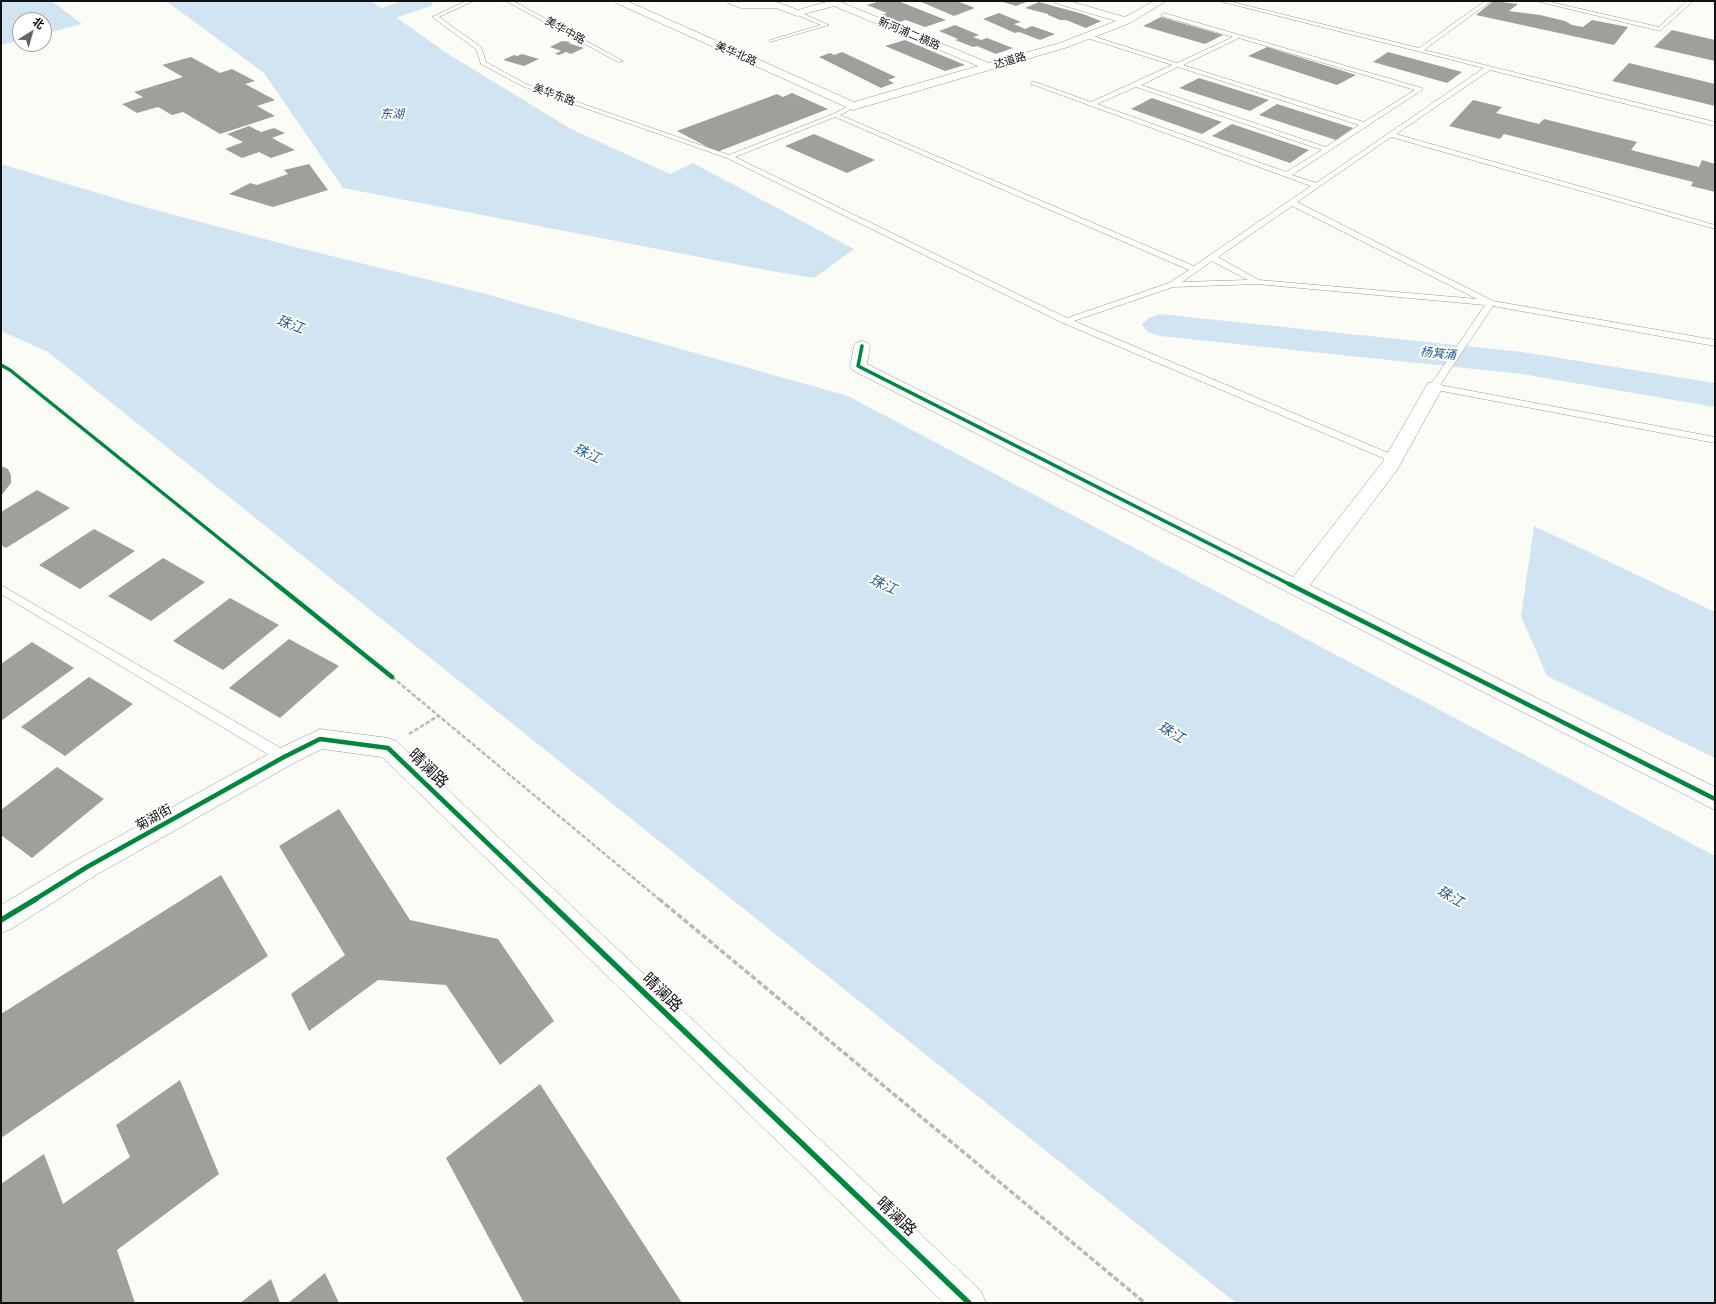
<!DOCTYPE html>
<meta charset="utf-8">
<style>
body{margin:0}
#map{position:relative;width:1716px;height:1304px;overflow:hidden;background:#fcfcf7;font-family:Lora,"Noto Sans SC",serif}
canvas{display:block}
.frame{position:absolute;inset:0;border:2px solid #111;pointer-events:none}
.north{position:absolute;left:12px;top:12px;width:40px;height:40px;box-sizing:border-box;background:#fff;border:1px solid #a0a0a0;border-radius:50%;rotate:37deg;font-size:11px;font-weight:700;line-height:16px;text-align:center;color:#111}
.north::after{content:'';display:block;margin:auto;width:14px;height:18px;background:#636362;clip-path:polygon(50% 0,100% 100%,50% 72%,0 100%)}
</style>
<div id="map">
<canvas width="1716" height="1304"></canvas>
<div class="frame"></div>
<div class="north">北</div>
</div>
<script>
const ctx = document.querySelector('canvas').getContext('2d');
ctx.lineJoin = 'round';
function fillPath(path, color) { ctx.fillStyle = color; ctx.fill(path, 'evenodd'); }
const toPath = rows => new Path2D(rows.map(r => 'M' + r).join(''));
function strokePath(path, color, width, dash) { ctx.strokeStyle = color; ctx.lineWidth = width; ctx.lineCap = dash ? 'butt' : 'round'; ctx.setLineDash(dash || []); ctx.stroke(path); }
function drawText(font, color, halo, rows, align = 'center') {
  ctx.font = font + ' Lora,"Noto Sans SC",serif'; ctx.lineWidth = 4; ctx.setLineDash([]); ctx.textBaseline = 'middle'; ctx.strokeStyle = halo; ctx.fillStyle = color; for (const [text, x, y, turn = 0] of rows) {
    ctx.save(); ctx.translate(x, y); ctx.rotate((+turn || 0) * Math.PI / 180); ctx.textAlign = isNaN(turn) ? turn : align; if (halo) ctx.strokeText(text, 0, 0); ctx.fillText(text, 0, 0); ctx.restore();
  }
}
fillPath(toPath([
 [1,1,52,1,82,24,44,34,44,20,20,20,20,40,1,45],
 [166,1,371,1,390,13,445,52,571,129,670,174,693,163,854,249,814,278,771,271,343,188,264,73],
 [1,164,148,208,287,245,482,293,848,396,1715,856,1715,1303,1236,1303,48,352,1,331],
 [1534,526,1715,612,1715,758,1547,676,1521,616]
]), '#d1e4f2');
fillPath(toPath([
 [402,1,434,1,431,6,390,20,382,18,379,13,382,8,402,1],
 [1160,314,1522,352,1715,383,1715,407,1522,374,1160,336,1148,332,1142,325,1148,318,1160,314]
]), '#d1e4f2');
fillPath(toPath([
 [880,1,898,1,946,20,925,27,906,20,899,22,881,15,887,13,867,5],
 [919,1,940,1,943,2,957,1,975,8,954,16],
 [1000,1,1029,1,1016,6],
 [1493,1,1518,4,1509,11,1540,15,1565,21,1572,25,1583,27,1592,20,1628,27,1614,45,1476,15],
 [1039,2,1083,14,1101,21,1086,28,1066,20,1060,20,1048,15,1048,14,1025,8],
 [999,13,1021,22,1014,24,1025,29,1032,26,1055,34,1040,40,1019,32,1015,33,983,19],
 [1161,17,1223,35,1205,44,1143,26],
 [955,25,979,35,973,37,981,40,987,38,1013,48,996,54,977,46,973,47,955,40,958,39,939,31],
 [1672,30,1715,40,1715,61,1654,47],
 [905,40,965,65,945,71,885,46],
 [562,41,571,42,568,43,584,48,571,54,566,52,559,55,555,54,561,51,550,47],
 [1267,47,1356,75,1337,85,1248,56],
 [842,52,896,77,888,80,894,83,881,88,819,57,830,53,834,55],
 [1388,52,1462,72,1447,83,1373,62],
 [522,54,539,59,524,66,503,60,514,55,517,56],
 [191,57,220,73,232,69,255,81,245,84,275,100,257,106,275,116,220,134,183,112,172,115,158,107,137,113,122,104,143,97,134,92,183,77,162,65],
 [1629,63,1715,84,1715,106,1612,81],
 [1199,78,1269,100,1250,111,1179,88],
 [792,93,828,109,717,152,677,131,777,94,783,97],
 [1152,98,1222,122,1202,134,1131,109],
 [1473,100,1502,107,1496,113,1539,124,1544,119,1637,142,1631,150,1699,167,1702,160,1715,164,1715,192,1691,186,1693,182,1504,134,1500,139,1449,126],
 [1277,104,1353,128,1336,140,1259,115],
 [1232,124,1309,150,1290,163,1212,136],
 [249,126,261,132,274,128,285,133,272,138,295,150,271,158,259,152,242,158,225,149,243,142,227,134],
 [814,134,875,160,847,173,785,146],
 [309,164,328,190,273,207,229,194,250,183,257,185,288,174,284,170],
 [1,466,8,469,11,475,11,483,1,496],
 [37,490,70,508,6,548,1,545,1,512],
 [94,529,135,551,80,589,39,565],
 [163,558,205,582,151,621,108,596],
 [230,598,279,625,223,670,173,641],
 [289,639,339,666,280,718,229,688],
 [32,642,74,668,1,721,1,664],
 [89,677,133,704,65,756,21,727],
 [57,767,104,799,32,858,1,835,1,810],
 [339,809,410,920,498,939,554,1021,500,1065,446,985,378,980,309,1031,291,994,345,955,279,846],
 [221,875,268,956,1,1138,1,1014],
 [180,1080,219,1174,117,1250,135,1303,1,1303,1,1184,44,1154,63,1204,130,1157,116,1125],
 [540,1084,682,1303,524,1303,446,1158],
 [325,1273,339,1303,288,1303],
 [271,1279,280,1303,240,1303]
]), '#a09f9c');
const lane = toPath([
 [466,1,473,1,439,17,481,47,486,62,526,84,729,155,833,114,851,105,855,105,855,107,840,115,1194,266,1311,186,1031,84,1031,82,1035,82,1091,102,1172,65,1084,37,1083,36,1086,34,1177,63,1233,37,1162,16,1162,14,1164,13,1422,88,1422,90,1292,175,1316,183,1484,68,1219,1,1228,1,1419,48,1485,1,1491,1,1424,50,1715,122,1715,126,1490,70,1396,134,1715,225,1715,229,1391,137,1297,202,1493,301,1715,340,1715,346,1493,306,1440,385,1715,437,1715,443,1431,389,1429,387,1485,305,1257,284,1173,287,1074,321,1398,457,1399,459,1398,461,1390,461,1063,323,727,158,522,86,481,64,476,49,432,17,466,1],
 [1239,38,1415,90,1364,122,1183,65,1239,38],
 [1178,67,1359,125,1326,147,1141,85,1178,67],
 [1136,87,1322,150,1286,172,1097,104,1136,87],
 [835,117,1189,270,1169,283,1067,318,735,157,835,117],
 [1292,206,1477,299,1259,280,1218,257,1292,206],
 [1212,261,1248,280,1182,282,1212,261],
 [506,1,513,1,623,61,618,62,506,1],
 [1536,1,1546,1,1659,27,1687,1,1693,1,1660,31,1536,1],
 [795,12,799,12,829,25,770,42,770,40,821,25,795,14,795,12],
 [1,585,289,753,291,757,289,761,284,763,279,761,1,594,1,585]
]);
const street = toPath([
 [614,1,627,1,854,102,978,66,834,6,797,16,776,8,741,8,728,3,726,1,777,2,798,10,826,2,825,1,838,1,989,63,1060,43,1116,21,1055,3,1053,1,1069,1,1125,17,1154,1,1166,1,1130,23,1068,47,853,110,616,3,614,1],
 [862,341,868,343,870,346,867,364,1293,577,1382,463,1428,383,1434,382,1440,383,1443,387,1397,470,1310,585,1715,787,1715,810,852,370,850,366,854,346,856,343,862,341],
 [320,729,388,738,396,741,981,1291,986,1303,944,1303,382,757,322,749,292,764,96,875,11,929,1,933,1,905,78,859,276,750,320,729]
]);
strokePath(lane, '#979795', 1);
strokePath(street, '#979795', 1);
strokePath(toPath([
 [392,677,660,900],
 [409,734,438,716]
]), '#b9b9b8', 2.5, [4.5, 2]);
strokePath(toPath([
 [659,899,1145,1303]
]), '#b9b9b8', 3.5, [5.5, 2.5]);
fillPath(lane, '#fffffe');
fillPath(street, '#fffffe');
strokePath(toPath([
 [862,346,858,366,1291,585],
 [1,365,10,370,277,585]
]), '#00873e', 3.5);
strokePath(toPath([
 [276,584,392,677],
 [1289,584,1715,799],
 [34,900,87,867,284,757,320,739,388,748,547,900]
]), '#00873e', 4.5);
strokePath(toPath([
 [546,899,969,1303],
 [1,920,36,899]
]), '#00873e', 5.5);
drawText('11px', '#111', '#fff', [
 ["美华中路",565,31,29],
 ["新河浦二横路",909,34,23],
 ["美华北路",736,54,24],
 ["达道路",1010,61,-16],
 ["美华东路",554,95,20]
]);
drawText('italic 12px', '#265b96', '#fff', [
 ["东湖",392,115],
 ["杨箕涌",1438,354,6]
]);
drawText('13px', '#111', '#fff', [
 ["菊湖街",154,818,-29]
]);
drawText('italic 14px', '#265b96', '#fff', [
 ["珠江",290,325,20],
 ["珠江",587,454,24],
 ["珠江",883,585,24],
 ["珠江",1171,733,30],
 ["珠江",1450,897,30]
]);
drawText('16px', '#111', '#fff', [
 ["晴澜路",428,769,44],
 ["晴澜路",662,993,44],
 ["晴澜路",896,1217,44]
]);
</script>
